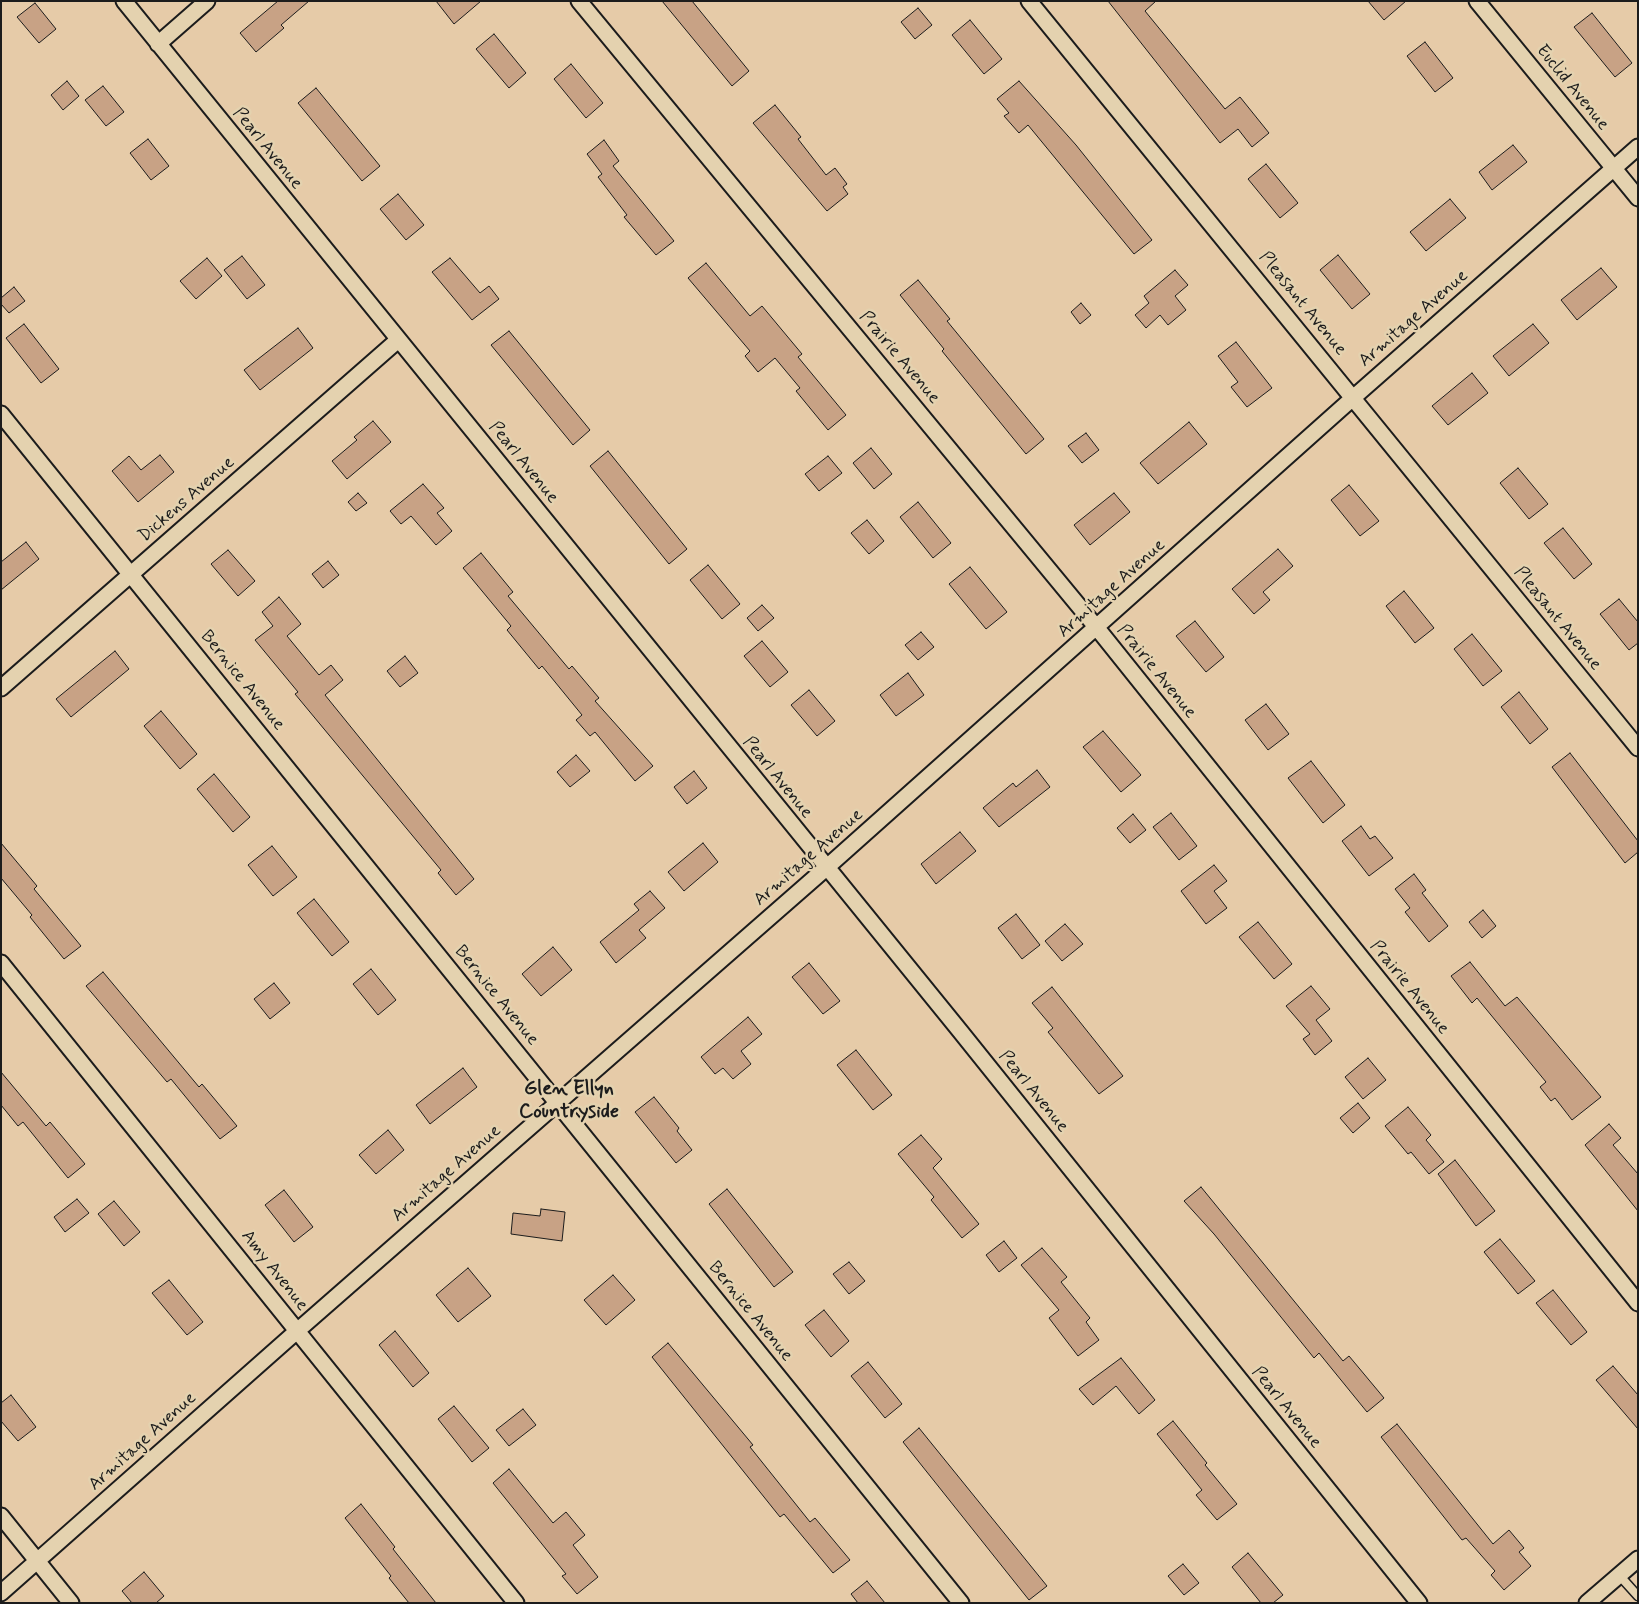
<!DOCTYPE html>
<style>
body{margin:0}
#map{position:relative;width:1639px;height:1604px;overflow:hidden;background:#e6cba8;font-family:Mynerve,sans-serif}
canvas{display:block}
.frame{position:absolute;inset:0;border:2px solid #1c1c1c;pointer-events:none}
</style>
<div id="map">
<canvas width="1639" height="1604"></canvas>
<div class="frame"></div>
</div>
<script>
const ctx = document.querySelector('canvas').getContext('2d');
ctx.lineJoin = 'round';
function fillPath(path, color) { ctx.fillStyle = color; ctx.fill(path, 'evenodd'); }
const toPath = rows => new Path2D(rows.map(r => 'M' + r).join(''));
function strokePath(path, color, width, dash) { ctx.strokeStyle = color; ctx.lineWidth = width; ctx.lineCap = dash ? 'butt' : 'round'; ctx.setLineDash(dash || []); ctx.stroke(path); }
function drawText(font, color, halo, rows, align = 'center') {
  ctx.font = font + ' Mynerve,sans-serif'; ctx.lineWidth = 5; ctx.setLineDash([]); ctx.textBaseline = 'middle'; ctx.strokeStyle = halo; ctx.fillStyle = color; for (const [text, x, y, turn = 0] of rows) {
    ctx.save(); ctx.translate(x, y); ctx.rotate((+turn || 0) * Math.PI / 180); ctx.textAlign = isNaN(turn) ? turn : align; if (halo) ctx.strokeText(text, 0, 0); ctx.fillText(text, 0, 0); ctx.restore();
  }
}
const building = toPath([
 [278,1,309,1,281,25,284,28,256,52,240,33,278,1],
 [436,1,481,1,454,24,436,1],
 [662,1,692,1,749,71,732,86,662,1],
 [1108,1,1156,1,1145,11,1225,109,1240,97,1269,133,1252,147,1238,129,1220,143,1108,1],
 [1368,1,1406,1,1384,20,1368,1],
 [35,3,56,29,39,43,17,17,35,3],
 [918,8,932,25,915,39,901,22,918,8],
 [1592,13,1632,63,1615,77,1574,27,1592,13],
 [970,20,1002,59,984,74,952,35,970,20],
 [494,34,526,73,509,88,476,49,494,34],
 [1425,42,1453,78,1435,92,1407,56,1425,42],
 [571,64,603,103,586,118,554,79,571,64],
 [67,81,79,96,63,110,51,95,67,81],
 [1019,81,1076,145,1152,240,1134,254,1028,125,1019,133,1004,116,1009,113,997,99,1019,81],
 [103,86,124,112,106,126,85,100,103,86],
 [316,88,380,166,362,181,298,103,316,88],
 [775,105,801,137,798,139,826,175,835,168,847,184,843,187,848,194,827,211,753,123,775,105],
 [148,139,169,166,151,180,130,153,148,139],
 [604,140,619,161,613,166,674,241,656,255,624,217,627,215,598,177,602,174,587,154,604,140],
 [1513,145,1527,162,1492,190,1479,172,1513,145],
 [1266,164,1298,203,1280,218,1248,179,1266,164],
 [398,194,424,225,406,240,380,209,398,194],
 [1450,199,1466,218,1426,251,1410,232,1450,199],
 [1338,255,1370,294,1352,309,1320,270,1338,255],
 [242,256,265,285,247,299,224,270,242,256],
 [207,258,222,276,196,299,180,281,207,258],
 [450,258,480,293,489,286,499,299,472,320,432,272,450,258],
 [706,263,750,316,762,306,802,354,798,357,846,415,828,430,796,391,800,388,775,358,758,372,745,356,750,351,688,278,706,263],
 [1601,268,1617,287,1577,320,1561,300,1601,268],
 [1175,270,1188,285,1175,296,1186,310,1168,325,1160,315,1146,328,1135,315,1149,303,1144,296,1175,270],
 [918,280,950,319,947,321,1044,439,1026,454,942,351,944,349,900,295,918,280],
 [14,287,25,301,9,313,1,304,1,298,14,287],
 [1081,303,1091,315,1080,324,1071,312,1081,303],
 [24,324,59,369,41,383,6,338,24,324],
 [1533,324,1549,343,1509,376,1493,356,1533,324],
 [298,328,313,348,260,390,244,370,298,328],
 [509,331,590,430,573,445,491,345,509,331],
 [1236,342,1272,388,1247,407,1231,387,1238,382,1218,356,1236,342],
 [1472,373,1488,393,1448,425,1432,406,1472,373],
 [373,421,391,442,347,479,332,461,357,440,354,437,373,421],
 [1189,422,1207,444,1158,484,1140,463,1189,422],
 [1086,433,1099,450,1082,463,1068,446,1086,433],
 [871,448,892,474,874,489,853,463,871,448],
 [608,451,687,549,669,564,590,466,608,451],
 [160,455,174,472,138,502,112,471,129,456,141,470,160,455],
 [828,456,842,473,819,491,805,474,828,456],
 [1518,468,1548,504,1529,519,1500,483,1518,468],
 [423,484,444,508,437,513,452,531,436,545,411,516,401,524,390,511,423,484],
 [1349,485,1379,521,1360,536,1331,500,1349,485],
 [358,493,367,503,356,511,348,502,358,493],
 [1114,493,1130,512,1090,545,1074,525,1114,493],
 [918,502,951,543,933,558,900,517,918,502],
 [867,520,884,541,869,554,851,533,867,520],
 [1563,528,1592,564,1574,579,1544,543,1563,528],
 [26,542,39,559,1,590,1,562,26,542],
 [1278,549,1293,566,1263,592,1270,600,1254,614,1232,589,1278,549],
 [228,550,255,581,238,596,211,564,228,550],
 [481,553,513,592,508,596,569,669,572,666,599,698,595,701,653,766,635,781,595,732,590,736,576,720,582,715,542,666,539,669,507,630,511,626,463,568,481,553],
 [328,561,339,575,323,588,312,574,328,561],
 [708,565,740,604,722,619,690,580,708,565],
 [970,567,1007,612,986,629,949,584,970,567],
 [1404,591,1434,628,1415,643,1386,606,1404,591],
 [279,597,301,624,287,636,319,675,331,665,343,680,325,695,474,879,456,895,438,873,441,870,295,694,298,692,255,640,273,626,262,612,279,597],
 [1619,599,1638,622,1638,643,1629,650,1600,614,1619,599],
 [762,605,774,618,758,631,747,618,762,605],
 [1195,621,1224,657,1206,672,1176,636,1195,621],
 [921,632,934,647,918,660,905,645,921,632],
 [1472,634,1502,671,1483,686,1454,649,1472,634],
 [762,641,788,672,770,687,744,656,762,641],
 [115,651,129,669,71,717,56,699,115,651],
 [405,656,418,673,400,687,387,671,405,656],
 [908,673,924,695,896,716,880,695,908,673],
 [809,690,835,721,817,736,791,705,809,690],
 [1519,692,1548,729,1530,744,1501,707,1519,692],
 [1266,704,1289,734,1268,750,1245,720,1266,704],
 [161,711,197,754,180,769,144,726,161,711],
 [1103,731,1141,775,1121,792,1083,747,1103,731],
 [1570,753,1638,841,1638,852,1625,863,1552,767,1570,753],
 [576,755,590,771,570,787,557,772,576,755],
 [1311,761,1345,805,1323,823,1288,778,1311,761],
 [1037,770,1050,787,999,827,983,808,1013,783,1016,787,1037,770],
 [694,771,707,788,687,804,674,787,694,771],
 [214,774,250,817,233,832,197,789,214,774],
 [1171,813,1197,846,1179,860,1153,827,1171,813],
 [1133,814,1146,830,1130,843,1117,828,1133,814],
 [1361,826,1370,839,1375,836,1393,858,1369,876,1342,841,1361,826],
 [960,832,976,851,936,884,921,864,960,832],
 [1,843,37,886,34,889,81,946,64,959,30,917,32,915,1,878,1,843],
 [703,843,718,862,684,891,668,872,703,843],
 [272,846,297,877,273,896,248,865,272,846],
 [1214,865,1227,881,1214,891,1227,908,1206,924,1181,891,1214,865],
 [1414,874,1426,890,1422,893,1448,926,1429,942,1405,912,1410,908,1395,889,1414,874],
 [650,891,665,908,639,930,646,938,616,963,600,942,639,910,634,904,650,891],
 [314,899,349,942,332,956,297,913,314,899],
 [1483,910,1496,926,1482,938,1469,922,1483,910],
 [1016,914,1040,945,1022,959,998,928,1016,914],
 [1258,922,1292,964,1274,979,1239,937,1258,922],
 [1065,924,1083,944,1062,961,1045,941,1065,924],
 [553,947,572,970,541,996,522,974,553,947],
 [1470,962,1505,1006,1517,997,1601,1097,1572,1120,1555,1098,1551,1101,1540,1087,1546,1082,1477,998,1472,1003,1451,976,1470,962],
 [809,963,840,1001,823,1014,792,977,809,963],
 [371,969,396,1000,378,1015,353,984,371,969],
 [103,972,199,1087,202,1084,237,1126,220,1139,171,1079,167,1082,86,986,103,972],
 [274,983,290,1003,270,1019,254,999,274,983],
 [1311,986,1330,1009,1316,1020,1332,1041,1315,1055,1303,1039,1310,1034,1286,1006,1311,986],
 [1052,987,1123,1076,1099,1094,1048,1032,1053,1028,1032,1003,1052,987],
 [748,1017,762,1034,741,1051,751,1064,733,1079,723,1068,715,1074,701,1057,748,1017],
 [856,1050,892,1095,873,1110,837,1065,856,1050],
 [1368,1058,1386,1080,1363,1099,1345,1077,1368,1058],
 [463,1068,477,1087,430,1124,416,1105,463,1068],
 [1,1072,46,1126,50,1122,85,1164,68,1178,23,1122,18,1126,1,1105,1,1072],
 [654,1097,679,1128,677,1131,692,1150,676,1163,635,1112,654,1097],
 [1358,1103,1370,1118,1353,1133,1340,1118,1358,1103],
 [1408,1107,1431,1135,1426,1140,1444,1162,1429,1174,1411,1152,1408,1154,1385,1126,1408,1107],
 [1609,1124,1621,1138,1613,1145,1638,1174,1638,1211,1585,1145,1609,1124],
 [388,1130,404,1150,376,1174,359,1155,388,1130],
 [921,1135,942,1159,933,1168,979,1224,962,1238,931,1200,934,1197,898,1154,921,1135],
 [1455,1160,1495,1211,1476,1226,1438,1174,1455,1160],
 [1201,1187,1343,1361,1349,1356,1384,1398,1367,1412,1319,1353,1314,1358,1214,1234,1184,1201,1201,1187],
 [727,1189,793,1272,774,1287,709,1204,727,1189],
 [284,1190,313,1227,294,1242,265,1205,284,1190],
 [77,1199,89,1213,65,1232,54,1217,77,1199],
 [114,1201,140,1232,124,1246,98,1214,114,1201],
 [541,1209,565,1212,562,1241,511,1234,513,1213,540,1216,541,1209],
 [1500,1239,1535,1281,1518,1294,1484,1252,1500,1239],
 [1004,1241,1017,1258,999,1272,986,1255,1004,1241],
 [1042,1248,1067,1277,1061,1282,1090,1318,1086,1322,1099,1340,1078,1356,1049,1318,1059,1310,1021,1265,1042,1248],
 [849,1262,865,1281,849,1294,833,1274,849,1262],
 [468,1268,491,1296,458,1322,436,1295,468,1268],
 [613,1275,635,1300,606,1325,584,1300,613,1275],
 [169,1280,203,1322,187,1335,152,1293,169,1280],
 [1553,1290,1587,1332,1571,1345,1536,1303,1553,1290],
 [824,1310,849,1341,831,1357,805,1325,824,1310],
 [395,1331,429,1373,413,1387,379,1345,395,1331],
 [668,1343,753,1445,750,1447,810,1522,815,1518,850,1560,833,1573,784,1514,780,1517,652,1357,668,1343],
 [1121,1358,1155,1400,1139,1414,1116,1386,1093,1405,1079,1389,1121,1358],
 [868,1362,902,1404,885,1418,851,1376,868,1362],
 [1613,1366,1638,1395,1638,1429,1596,1380,1613,1366],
 [11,1395,36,1427,18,1441,1,1421,1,1403,11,1395],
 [454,1406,489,1448,472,1462,438,1419,454,1406],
 [523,1409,536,1425,509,1446,496,1430,523,1409],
 [1173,1421,1207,1463,1205,1465,1237,1504,1217,1520,1196,1495,1202,1490,1157,1434,1173,1421],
 [1397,1424,1493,1544,1509,1530,1524,1548,1519,1552,1531,1566,1504,1590,1491,1575,1495,1571,1466,1538,1462,1540,1381,1437,1397,1424],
 [919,1428,1047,1586,1029,1600,903,1442,919,1428],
 [509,1469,553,1523,566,1512,585,1535,573,1545,598,1577,577,1594,562,1576,566,1574,493,1483,509,1469],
 [361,1504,395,1547,393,1549,436,1603,409,1603,389,1578,391,1576,345,1518,361,1504],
 [1248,1553,1283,1595,1273,1603,1261,1603,1232,1567,1248,1553],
 [1183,1564,1199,1583,1184,1595,1168,1576,1183,1564],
 [144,1572,164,1596,156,1603,132,1603,122,1591,144,1572],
 [867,1581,885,1603,858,1603,851,1594,867,1581]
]);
fillPath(building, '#c8a285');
strokePath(building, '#1c1c1c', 1);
const service = toPath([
 [1619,1575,1638,1596]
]);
const minor = toPath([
 [124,1,960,1031,1419,1603],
 [579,1,1097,628,1638,1303],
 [1029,1,1638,748],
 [1477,1,1638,198],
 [158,44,207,1],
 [1,414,961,1603],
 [1,688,398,340],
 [1,963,516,1603],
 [1,1516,71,1603],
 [1,1593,297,1331,826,868,1354,397,1638,147],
 [1587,1603,1638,1559]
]);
strokePath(service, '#1c1c1c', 11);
strokePath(minor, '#1c1c1c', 19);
strokePath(service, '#e4d2af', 8);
strokePath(minor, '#e4d2af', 15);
drawText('18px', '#1c1c1c', '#e4d2af', [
 ["Euclid Avenue",1572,88,51],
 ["Pearl Avenue",267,149,51],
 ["Pleasant Avenue",1302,304,51],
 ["Armitage Avenue",1414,319,-41],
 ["Prairie Avenue",899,358,50],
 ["Pearl Avenue",523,463,51],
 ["Dickens Avenue",187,500,-41],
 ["Armitage Avenue",1112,589,-42],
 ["Pleasant Avenue",1557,619,51],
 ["Prairie Avenue",1156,672,51],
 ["Bernice Avenue",242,681,51],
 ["Pearl Avenue",777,778,51],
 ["Armitage Avenue",809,858,-41],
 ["Prairie Avenue",1409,988,51],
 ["Bernice Avenue",496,996,51],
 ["Pearl Avenue",1033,1092,51],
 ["Armitage Avenue",447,1174,-41],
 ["Amy Avenue",274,1271,52],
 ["Bernice Avenue",750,1312,51],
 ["Pearl Avenue",1286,1408,51],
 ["Armitage Avenue",143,1442,-42]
]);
drawText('bold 20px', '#1c1c1c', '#e4d2af', [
 ["Glen Ellyn",569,1090],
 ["Countryside",569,1113]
]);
</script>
